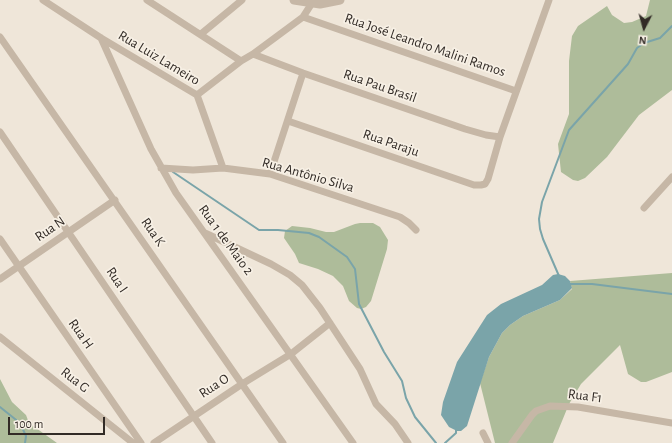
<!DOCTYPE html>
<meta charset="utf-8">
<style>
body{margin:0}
#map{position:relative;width:672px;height:443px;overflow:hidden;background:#efe6d9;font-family:"Alegreya Sans",sans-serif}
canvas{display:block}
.north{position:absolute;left:624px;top:8px;width:40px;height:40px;-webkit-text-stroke:3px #f7f0e5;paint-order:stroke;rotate:186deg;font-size:11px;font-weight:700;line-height:16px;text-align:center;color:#322b26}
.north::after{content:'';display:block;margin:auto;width:14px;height:18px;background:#322b26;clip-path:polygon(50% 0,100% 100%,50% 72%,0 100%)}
.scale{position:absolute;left:8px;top:417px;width:97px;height:18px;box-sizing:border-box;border:2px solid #322b26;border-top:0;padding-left:5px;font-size:12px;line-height:14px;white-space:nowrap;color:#322b26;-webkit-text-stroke:3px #f7f0e5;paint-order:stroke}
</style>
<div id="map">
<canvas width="672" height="443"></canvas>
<div class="north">N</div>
<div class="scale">100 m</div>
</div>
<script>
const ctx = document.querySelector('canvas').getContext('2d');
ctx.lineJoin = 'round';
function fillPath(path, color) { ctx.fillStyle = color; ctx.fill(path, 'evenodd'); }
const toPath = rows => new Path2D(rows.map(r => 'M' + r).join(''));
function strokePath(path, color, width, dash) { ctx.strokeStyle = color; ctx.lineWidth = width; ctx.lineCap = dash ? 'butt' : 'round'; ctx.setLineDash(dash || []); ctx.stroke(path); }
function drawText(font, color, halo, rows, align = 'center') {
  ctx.font = font + ' "Alegreya Sans",sans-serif'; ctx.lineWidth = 3.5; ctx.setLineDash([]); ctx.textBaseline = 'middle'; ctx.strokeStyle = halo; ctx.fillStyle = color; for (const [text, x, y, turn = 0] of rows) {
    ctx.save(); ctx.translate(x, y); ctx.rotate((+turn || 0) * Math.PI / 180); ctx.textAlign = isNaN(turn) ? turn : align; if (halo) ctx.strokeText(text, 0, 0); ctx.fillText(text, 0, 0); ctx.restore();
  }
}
fillPath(toPath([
 [650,0,672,0,672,90,639,115,607,157,585,178,578,181,573,180,561,172,558,144,569,114,569,61,572,36,578,26,607,6,612,15,624,23,632,22,646,16],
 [360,223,373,223,380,227,388,240,387,249,371,301,366,307,361,309,357,308,349,301,343,286,333,276,318,269,299,263,295,254,284,238,285,231,292,226,310,228,326,232,334,232,355,224],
 [672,273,672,372,646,382,641,382,628,374,620,345,581,384,569,404,553,443,495,443,480,383,489,357,502,333,510,325,523,316,560,300,572,289,570,281],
 [0,379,12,402,26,415,29,423,57,443,0,443]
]), '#aebc9a');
fillPath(toPath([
 [558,274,565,276,570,281,572,288,560,300,523,316,510,325,502,333,489,357,467,426,461,431,457,431,449,427,441,415,443,402,457,362,487,315,501,304,542,285,553,275]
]), '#7aa4a9');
strokePath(toPath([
 [173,172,259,230,278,230,309,233,319,237,347,257,355,269,359,304,384,352,402,381,406,398,415,417,436,443],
 [559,276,543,239,540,229,539,219,542,202,569,130,628,64,637,48,644,43,660,38,672,26],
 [569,284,592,284,672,294],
 [0,407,20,423,26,436,25,443],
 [445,443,456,433,456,428]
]), '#7aa4a9', 2);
strokePath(toPath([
 [43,0,101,38,197,95,223,168],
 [147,0,241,61],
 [303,17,516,91],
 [201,34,242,0],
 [0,37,283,443],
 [101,38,151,149,176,193,353,443],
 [253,54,303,73,465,129,486,135,500,137],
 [197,95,241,61,253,54,303,17,312,3],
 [288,121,474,185,481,185,485,184,488,179,500,137,549,0],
 [0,132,212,443],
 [161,168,193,170,223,168,270,174,400,217,409,223,416,230],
 [270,174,303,73],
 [644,208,672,177],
 [205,233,271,264,290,275,302,285,320,308,360,369,376,404,395,424,408,443],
 [0,239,141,443],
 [0,279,115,200],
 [0,337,133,443],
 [483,433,488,443],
 [154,443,242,384,291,354,330,323],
 [512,443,532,415,536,411,550,406,578,407,672,423]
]), '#c6b7a6', 7);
strokePath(toPath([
 [294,0,320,4,340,0]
]), '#c6b7a6', 9);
drawText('14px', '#322b26', '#f7f0e5', [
 ["Rua José Leandro Malini Ramos",425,45,19],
 ["Rua Luiz Lameiro",159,58,31],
 ["Rua Pau Brasil",380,86,19],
 ["Rua Paraju",391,143,19],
 ["Rua Antônio Silva",308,175,16],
 ["Rua N",50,229,-34],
 ["Rua K",153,232,55],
 ["Rua 1 de Maio 2",226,240,54],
 ["Rua I",117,280,56],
 ["Rua H",81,334,55],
 ["Rua G",75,380,38],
 ["Rua O",214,386,-33],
 ["Rua F1",585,396,7]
]);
</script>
